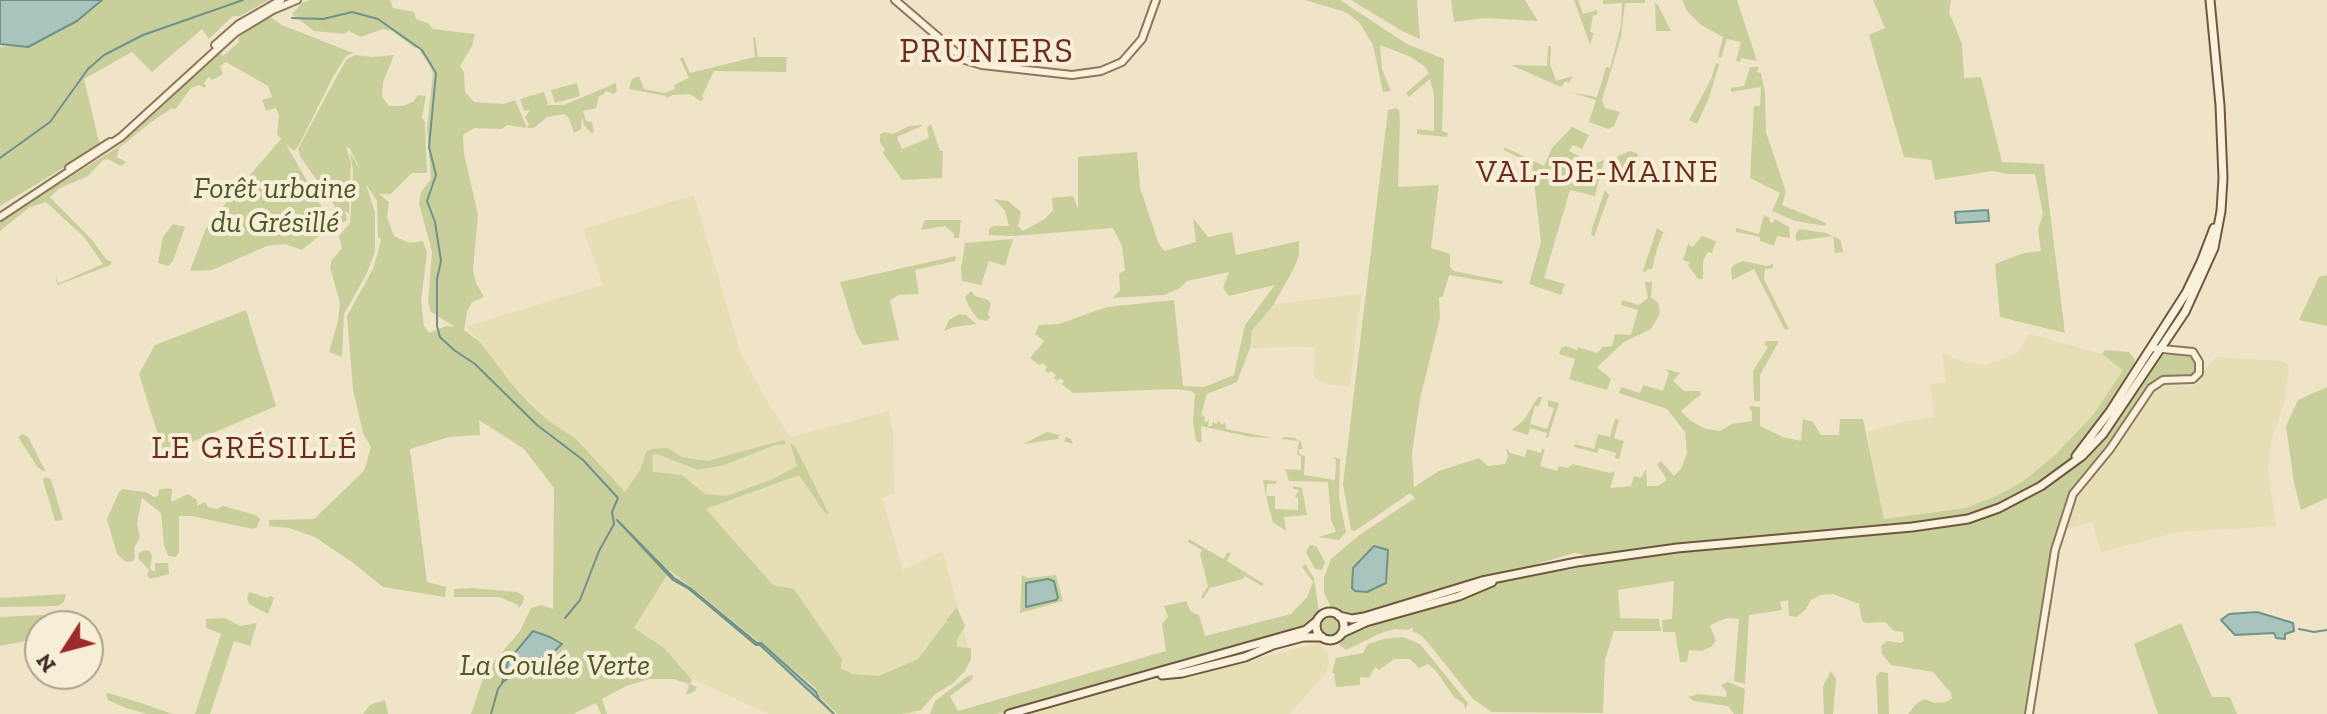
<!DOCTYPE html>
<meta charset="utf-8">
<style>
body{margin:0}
#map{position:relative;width:2327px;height:714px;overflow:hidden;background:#f0e4c8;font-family:"Zilla Slab",serif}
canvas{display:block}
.north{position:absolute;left:24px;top:610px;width:80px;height:80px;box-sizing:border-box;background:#f7eed8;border:2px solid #ada18e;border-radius:50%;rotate:234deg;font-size:22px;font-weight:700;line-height:32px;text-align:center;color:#3d2e20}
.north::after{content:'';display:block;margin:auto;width:28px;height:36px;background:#9e2a2b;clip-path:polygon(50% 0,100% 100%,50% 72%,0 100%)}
</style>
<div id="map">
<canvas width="2327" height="714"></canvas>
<div class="north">N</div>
</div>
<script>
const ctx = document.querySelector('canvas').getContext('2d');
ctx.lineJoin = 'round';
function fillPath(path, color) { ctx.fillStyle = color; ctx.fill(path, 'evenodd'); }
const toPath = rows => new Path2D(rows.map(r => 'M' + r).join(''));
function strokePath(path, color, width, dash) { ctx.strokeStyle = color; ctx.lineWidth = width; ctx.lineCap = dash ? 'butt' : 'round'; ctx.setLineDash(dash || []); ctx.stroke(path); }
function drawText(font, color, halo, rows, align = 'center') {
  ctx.font = font + ' "Zilla Slab",serif'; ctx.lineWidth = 8; ctx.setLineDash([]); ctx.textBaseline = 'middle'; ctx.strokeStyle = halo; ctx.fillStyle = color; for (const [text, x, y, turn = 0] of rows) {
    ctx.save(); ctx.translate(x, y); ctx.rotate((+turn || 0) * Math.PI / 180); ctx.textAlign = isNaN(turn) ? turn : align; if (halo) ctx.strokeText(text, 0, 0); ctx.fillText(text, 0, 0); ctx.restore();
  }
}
fillPath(toPath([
 [694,195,741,354,771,408,791,437,889,411,893,430,894,493,882,498,903,570,943,551,970,655,915,711,917,714,769,714,588,631,573,445,510,382,467,326,603,285,583,229],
 [1361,294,1350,385,1348,387,1326,384,1314,378,1315,347,1250,348,1252,332,1274,304],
 [2029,334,2102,354,2123,369,2093,415,2054,456,2022,482,1994,497,1965,508,1884,519,1867,432,1902,422,1934,417,1930,384,1946,382,1942,353,1966,363,1987,365,2018,353],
 [2216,357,2281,361,2287,364,2289,369,2284,402,2272,438,2268,470,2276,526,2179,532,2101,552,2092,522,2065,530,2072,507,2085,486,2106,464,2154,393,2167,385,2192,387,2200,381,2205,369],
 [1319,643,1328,653,1329,663,1326,673,1290,714,1025,714,1140,682,1174,679]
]), '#e6deb5');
fillPath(toPath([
 [102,0,269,0,240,16,233,16,209,39,202,29,152,72,132,52,84,79,100,146,0,206,0,47,16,44,28,47,77,21],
 [310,0,390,0,393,8,414,12,416,19,428,23,433,29,475,34,472,46,460,66,464,72,465,92,474,102,504,104,515,100,527,128,529,124,525,117,530,110,524,111,520,99,544,92,548,104,546,105,564,105,616,83,617,91,613,94,606,91,603,95,599,96,596,108,583,111,586,121,592,122,594,131,592,134,584,125,582,117,581,129,574,133,569,118,564,114,547,117,534,128,527,128,507,125,502,129,474,128,463,135,464,153,478,215,473,270,476,283,484,297,472,302,467,312,464,330,481,343,510,382,530,404,549,421,576,439,625,492,640,470,646,452,652,449,667,448,682,457,707,461,784,440,786,444,775,445,724,465,698,470,657,454,652,455,653,472,682,475,705,494,726,496,773,479,797,466,790,443,795,446,829,514,825,513,799,475,706,509,773,585,794,589,842,659,841,668,853,674,879,676,918,659,946,622,950,624,946,620,957,607,965,626,956,641,958,647,971,648,971,659,965,671,952,684,935,694,921,710,902,714,838,714,821,698,815,687,670,570,634,628,664,648,692,680,690,684,697,687,695,691,686,695,689,684,674,679,649,679,626,686,602,699,607,714,601,714,596,703,573,714,471,714,485,672,520,631,531,608,541,605,553,609,554,488,524,449,479,420,480,435,449,437,410,449,427,582,446,587,445,597,383,587,352,562,315,537,289,528,269,526,269,520,314,519,364,471,371,447,363,433,353,390,347,316,373,269,378,252,381,239,378,237,377,201,366,184,375,212,375,251,367,273,344,314,342,357,329,352,338,321,340,303,330,267,332,260,342,248,339,236,350,223,353,171,350,153,361,171,350,149,346,146,351,163,349,214,345,211,347,220,341,224,337,224,338,215,334,205,300,156,298,149,337,76,347,59,356,55,372,57,394,55,383,82,382,97,389,106,403,106,414,101,418,95,426,96,422,118,425,122,427,173,412,173,391,194,379,194,389,202,387,217,394,236,409,243,423,241,427,253,421,302,424,326,429,333,446,326,455,327,431,312,428,302,432,252,419,203,421,192,431,179,427,128,433,73,429,65,420,51,422,48,415,48,392,31,383,29,361,37,349,31,344,34,314,31,292,14,302,3],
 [1305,0,1340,0,1407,44,1444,59,1442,131,1448,133,1447,137,1417,134,1417,129,1434,131,1434,95,1430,79,1409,97,1406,93,1429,73,1424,66,1411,57,1380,45,1382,69,1391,91,1383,92,1373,45,1359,22,1345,12],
 [1351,0,1417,0,1420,39,1402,31],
 [1451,0,1525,0,1538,21,1484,18,1454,22],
 [1574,0,1578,0,1583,14,1597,10,1597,15,1593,15,1590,32,1594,33,1590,45],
 [1603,0,1645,0,1645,3,1625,3,1621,37,1602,100,1605,108,1620,112,1614,126,1608,129,1589,122,1596,100,1569,92,1597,97,1606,67,1610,68,1621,26,1622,3,1603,4],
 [1682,0,1737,0,1757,61,1741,58,1740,62,1736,61,1741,42,1727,39,1721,58,1718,57,1723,37,1701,25,1687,11],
 [1873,0,1951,0,1949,12,1962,44,1964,78,1981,77,2002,162,2044,164,2065,333,2000,317,1995,264,2024,253,2041,251,2038,230,2043,214,2035,174,2007,174,1993,171,1935,180,1931,160,1904,157,1869,35,1885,28],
 [1655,3,1658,5,1671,31,1656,31],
 [269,16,282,25,353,53,346,56,333,77,298,147,294,151,286,144,332,225,302,250,285,244,267,246,212,270,190,271,206,228,220,217,219,211,281,139,277,134,279,116,276,108,266,111,262,100,272,97,268,86,226,62,220,66,223,74,212,80,209,77,204,83,206,86,204,88,200,85,191,88,175,110,172,108,150,123,119,148,117,157,126,162,121,166,108,159,103,160,88,176,60,188,50,197,92,240,106,259,112,262,110,265,58,285,56,281,56,276,57,281,60,283,103,264,84,237,46,202,30,207,0,231,0,221,118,147,219,52,223,56,239,42,238,38],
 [753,37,755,37,758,57,787,57,786,72,714,71,702,96,704,99,700,101,690,94,673,95,666,98,666,96,629,89,632,79,639,76,644,89,664,93,675,89,674,85,689,78,680,59,683,57,690,73,755,57],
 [1548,46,1551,46,1550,64,1556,81,1573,76,1569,83,1566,81,1561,87,1511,65,1547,66],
 [1716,63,1719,64,1709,98,1697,124,1689,120,1711,79],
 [1750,67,1759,67,1757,72,1761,73,1765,93,1766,132,1786,192,1782,205,1826,223,1825,226,1795,221,1772,211,1780,193,1750,178,1754,106,1760,106,1761,87,1731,92,1731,88,1744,86],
 [577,83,580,96,555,103,551,90],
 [1396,108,1399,110,1400,121,1398,187,1439,185,1431,248,1450,254,1450,267,1454,271,1503,281,1502,284,1449,275,1443,296,1439,298,1440,318,1420,399,1412,453,1414,487,1439,471,1479,458,1488,466,1505,464,1508,457,1506,448,1510,453,1525,457,1527,449,1541,453,1542,449,1545,449,1540,466,1557,471,1559,466,1568,468,1573,464,1610,473,1615,471,1610,488,1631,486,1634,476,1641,478,1646,469,1647,486,1658,486,1667,480,1657,464,1661,461,1674,476,1682,467,1687,453,1685,432,1667,409,1619,393,1621,387,1640,393,1643,385,1663,391,1669,373,1665,369,1680,373,1673,381,1684,391,1700,391,1701,394,1681,411,1691,421,1706,429,1720,431,1732,424,1752,421,1752,412,1749,408,1751,406,1760,407,1760,426,1783,437,1801,441,1803,419,1813,422,1821,435,1839,435,1840,419,1863,419,1884,519,1965,508,1994,497,2022,482,2054,456,2093,415,2123,370,2102,354,2105,350,2129,352,2135,359,2135,364,2125,379,2128,381,2080,448,2065,463,2039,484,2006,502,1971,515,1916,523,1591,556,1574,553,1357,617,1344,616,1331,607,1324,593,1324,577,1331,559,1358,536,1415,498,1410,493,1355,531,1351,530,1343,484,1388,110],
 [931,124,940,151,943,151,942,178,902,180,883,153,885,150,880,142,880,134,885,132,893,134,909,126,921,125,922,126,897,137,902,149,929,138,927,128],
 [1572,127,1589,135,1582,149,1573,145,1569,151,1579,156,1576,162,1578,167,1585,168,1604,160,1595,196,1570,190,1544,278,1565,284,1561,295,1529,284,1541,242,1532,164,1504,150,1504,147,1544,166,1552,148],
 [1630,151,1638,154,1634,171,1616,166,1611,183,1607,182,1606,185,1611,161,1613,164,1618,156],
 [1137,152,1140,187,1158,242,1164,251,1196,242,1193,218,1208,237,1232,232,1236,255,1299,241,1299,255,1294,268,1274,304,1252,331,1250,348,1237,382,1207,394,1201,415,1205,417,1204,421,1207,422,1209,418,1208,426,1212,426,1214,419,1214,423,1217,424,1218,420,1222,425,1225,422,1226,429,1273,438,1251,437,1201,426,1202,441,1200,443,1196,441,1193,422,1195,394,1191,391,1173,389,1073,393,1062,384,1064,381,1060,378,1057,381,1054,378,1056,375,1051,371,1048,373,1045,370,1047,367,1043,363,1039,365,1030,358,1044,341,1035,334,1039,325,1059,324,1107,307,1174,300,1183,386,1204,387,1234,375,1245,325,1275,285,1229,296,1223,288,1229,272,1187,281,1179,289,1164,295,1113,298,1120,290,1119,274,1125,270,1122,246,1113,228,1013,236,989,235,989,229,994,226,1009,226,1005,211,994,199,1008,201,1021,212,1018,226,1023,231,1045,219,1053,210,1052,198,1073,196,1078,208,1078,157],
 [1605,190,1609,195,1594,237,1591,234,1593,225],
 [1764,215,1770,218,1769,221,1773,223,1775,219,1789,227,1790,238,1777,236,1774,246,1760,241,1760,237,1736,232,1736,228,1759,234],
 [925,220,961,220,959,238,953,238,955,235,945,226,921,230],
 [173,224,185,227,173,261,168,266,158,263,163,237],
 [1657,228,1666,234,1663,233,1657,249,1652,269,1647,269,1646,272,1643,271],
 [1799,229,1826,233,1837,238,1841,241,1843,252,1835,253,1833,236,1796,241,1796,234],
 [1702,236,1716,241,1712,253,1708,252,1703,261,1703,279,1698,279,1688,265,1690,262,1683,260,1689,241,1689,245,1693,247],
 [1013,239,1005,266,989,261,981,285,962,281,961,269,965,243],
 [956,256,955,261,915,270,919,294,898,295,890,301,899,340,863,345,856,333,840,282],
 [1743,261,1767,266,1773,264,1773,268,1765,269,1764,279,1789,329,1785,330,1754,269,1732,280,1731,269,1735,264],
 [2327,275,2327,326,2299,320,2319,277],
 [1645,282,1652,282,1651,297,1658,303,1660,314,1651,329,1624,342,1597,367,1611,379,1607,390,1569,379,1575,359,1559,354,1561,348,1566,346,1577,350,1578,347,1597,353,1603,347,1612,346,1615,334,1631,335,1638,310,1621,305,1622,300,1639,305,1648,298],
 [971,291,975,296,988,300,991,304,988,314,990,317,987,321,978,319,969,307,965,297],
 [246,310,276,406,164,454,139,374,155,345],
 [959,314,966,315,976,324,954,327,944,331,949,320],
 [1766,341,1779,341,1760,375,1760,401,1754,401,1753,371,1768,347,1764,345],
 [2175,354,2194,358,2197,368,2194,374,2191,377,2161,378,2149,385,2109,442,2077,482,2067,500,2056,535,2025,714,1908,714,1917,703,1925,699,1934,703,1946,702,1952,698,1951,693,1933,672,1891,665,1882,654,1881,646,1887,641,1901,643,1904,640,1903,632,1894,631,1885,622,1867,623,1862,621,1859,604,1833,594,1821,595,1811,600,1806,609,1797,617,1789,616,1788,600,1780,602,1782,610,1749,615,1745,684,1734,681,1739,619,1727,618,1710,625,1716,641,1711,647,1701,651,1689,650,1687,662,1680,662,1675,632,1663,632,1662,620,1672,619,1674,581,1618,590,1620,618,1659,619,1661,631,1614,631,1605,660,1603,713,1492,712,1473,699,1433,649,1422,636,1412,631,1413,627,1408,630,1395,629,1381,633,1346,650,1339,645,1350,629,1462,597,1497,583,1545,571,1571,570,1595,562,1625,557,1979,519,2023,501,2085,456,2158,356],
 [2327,387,2327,498,2301,510,2294,483,2286,426,2298,400],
 [1538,397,1542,397,1539,406,1535,406,1530,424,1547,429,1554,408,1548,406,1548,400,1559,403,1548,438,1546,438,1547,433,1530,428,1528,435,1512,430,1524,420],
 [1615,419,1619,420,1614,438,1624,441,1619,459,1615,458,1616,453,1599,448,1597,453,1574,447,1575,444,1594,449,1598,434,1610,437],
 [1047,432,1059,435,1058,439,1064,441,1066,437,1071,439,1073,444,1057,439,1023,444],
 [23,434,28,437,46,472,38,468,18,437],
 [1284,437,1295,438,1301,442,1303,449,1299,449,1299,454,1305,456,1304,475,1335,480,1336,460,1333,457,1340,459,1339,498,1346,532,1339,540,1318,537,1336,532,1331,520,1328,482,1289,481,1285,469,1301,470,1301,456,1297,455,1299,441,1281,439],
 [45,477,51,479,63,520,55,521,43,480],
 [1263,480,1277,481,1276,484,1267,484,1266,496,1275,496,1275,509,1298,510,1298,498,1295,497,1299,490,1293,489,1293,486,1302,488,1307,515,1284,517,1286,531,1274,523,1273,523,1266,496],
 [167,488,172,489,171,502,188,494,197,500,197,506,205,502,208,507,217,509,223,506,256,515,260,519,257,527,253,529,191,516,179,516,179,552,176,557,168,556,164,545,161,513,142,498,137,524,140,538,134,548,135,558,133,561,126,562,117,554,107,519,119,492,123,489,136,491,146,492,154,497,158,496,159,490],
 [1189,539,1223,559,1228,552,1231,553,1227,561,1264,584,1262,586,1245,576,1243,579,1210,588,1203,599,1201,597,1208,586,1200,554,1202,550,1188,542],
 [1310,545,1316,546,1325,562,1322,570,1315,569,1306,552],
 [144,550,150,551,152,557,150,569,155,572,155,563,168,563,169,574,150,579,147,575,149,570,138,558,139,553],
 [1305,564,1314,578,1319,612,1312,624,1306,629,997,714,930,714,935,701,968,676,973,675,972,680,950,696,958,711,1166,651,1162,624,1168,617,1164,606,1186,601,1191,612,1199,615,1205,636,1291,614,1307,597,1313,582,1302,567],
 [1022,575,1028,578,1056,575,1063,601,1020,613],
 [471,588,517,592,524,596,523,603,519,608,518,605,499,597,454,597,454,589],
 [249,592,267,598,271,596,274,598,268,614,249,604,247,598],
 [66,594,64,602,58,606,0,607,0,598],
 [43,615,58,618,66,626,40,626,40,638,0,646,0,617],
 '1320 626a10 10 0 1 1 20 0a10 10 0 1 1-20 0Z',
 [225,618,240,626,257,623,250,646,234,641,210,714,195,714,221,634,206,628,206,619],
 [2181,623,2212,697,2230,697,2237,714,2158,714,2134,644],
 [1403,637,1420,644,1468,703,1465,710,1464,704,1454,697,1436,671,1428,664,1419,668,1410,659,1394,659,1379,670,1375,667,1369,678,1360,677,1360,685,1336,687,1334,673,1332,673,1336,658,1363,653,1368,644,1384,639],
 [1831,671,1836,679,1833,714,1824,714,1823,686],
 [1880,672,1888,673,1889,714,1878,714,1876,676],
 [1728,682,1745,689,1743,714,1734,714,1728,706,1694,701,1688,697,1698,694,1726,697,1727,692,1721,685],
 [108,693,138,702,173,714,148,714,126,708,108,700,106,694],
 [385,700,388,714,363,714,370,705]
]), '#c9cf9b');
const water = toPath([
 [0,0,102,0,77,21,28,47,0,44,0,0],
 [1988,210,1989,221,1956,223,1955,212,1988,210],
 [617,520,674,578,690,588,757,643,761,643,816,692,819,699,834,714,760,645,756,645,689,589,673,580,617,520],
 [1374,546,1388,550,1386,583,1367,592,1355,591,1352,588,1353,568,1374,546],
 [1048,579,1054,581,1058,598,1056,600,1026,607,1026,583,1048,579],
 [2257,612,2293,623,2294,631,2285,634,2285,639,2276,638,2274,633,2235,635,2221,620,2229,614,2257,612],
 [533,631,550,637,562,644,544,661,540,672,530,668,519,669,502,683,508,661,533,631]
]);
fillPath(water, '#a9c4bc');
strokePath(water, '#6f938a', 2);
strokePath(toPath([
 [292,18,323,19,352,12,378,19,422,50,436,73,429,147,436,175,427,201,435,222,441,261,437,279,437,326,440,337,454,350,475,364,537,425,583,460,618,498,612,512,614,524,599,551,580,600,565,618],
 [0,158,50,122,88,69,104,55,143,35,243,0],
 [2299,629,2314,632,2327,630],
 [491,714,498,689,503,682]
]), '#6f938a', 2);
const tertiary = toPath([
 [895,0,965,60,982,65,1072,75,1101,71,1122,62,1142,39,1156,0],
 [215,45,239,24,281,0],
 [69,168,110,142],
 [0,217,121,137,235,33,273,10,297,0],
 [2029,714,2055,550,2073,494,2110,449,2151,388,2163,380,2193,379,2199,373,2199,362,2193,352,2152,348]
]);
const secondary = toPath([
 [2076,456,2111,410,2186,293,2201,262,2214,228],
 '1316 626a14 14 0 1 1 28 0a14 14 0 1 1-28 0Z',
 [1339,616,1352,619,1364,617,1482,581,1577,562,1677,548,1912,527,1968,519,1999,508,2041,486,2082,456,2103,434,2185,312,2214,248,2221,211,2223,178,2220,105,2210,0],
 [1342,633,1366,622,1459,596,1492,582],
 [1162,675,1182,673,1245,657,1273,645,1303,637,1322,637],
 [1009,714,1306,630,1317,621]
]);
strokePath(tertiary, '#8d765c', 10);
strokePath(secondary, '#6f573f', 11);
strokePath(tertiary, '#faf1dc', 6);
strokePath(secondary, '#faf1dc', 7);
drawText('italic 30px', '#4d5a26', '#f7eed8', [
 ["Forêt urbaine",275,189],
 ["du Grésillé",275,223],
 ["La Coulée Verte",555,666]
]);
ctx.letterSpacing = '2px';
drawText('32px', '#6b2e1e', '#f7eed8', [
 ["VAL-DE-MAINE",1598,173],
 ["LE GRÉSILLÉ",255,449]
]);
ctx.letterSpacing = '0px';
ctx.letterSpacing = '2px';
drawText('34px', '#6b2e1e', '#f7eed8', [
 ["PRUNIERS",987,52]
]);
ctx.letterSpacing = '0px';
</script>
